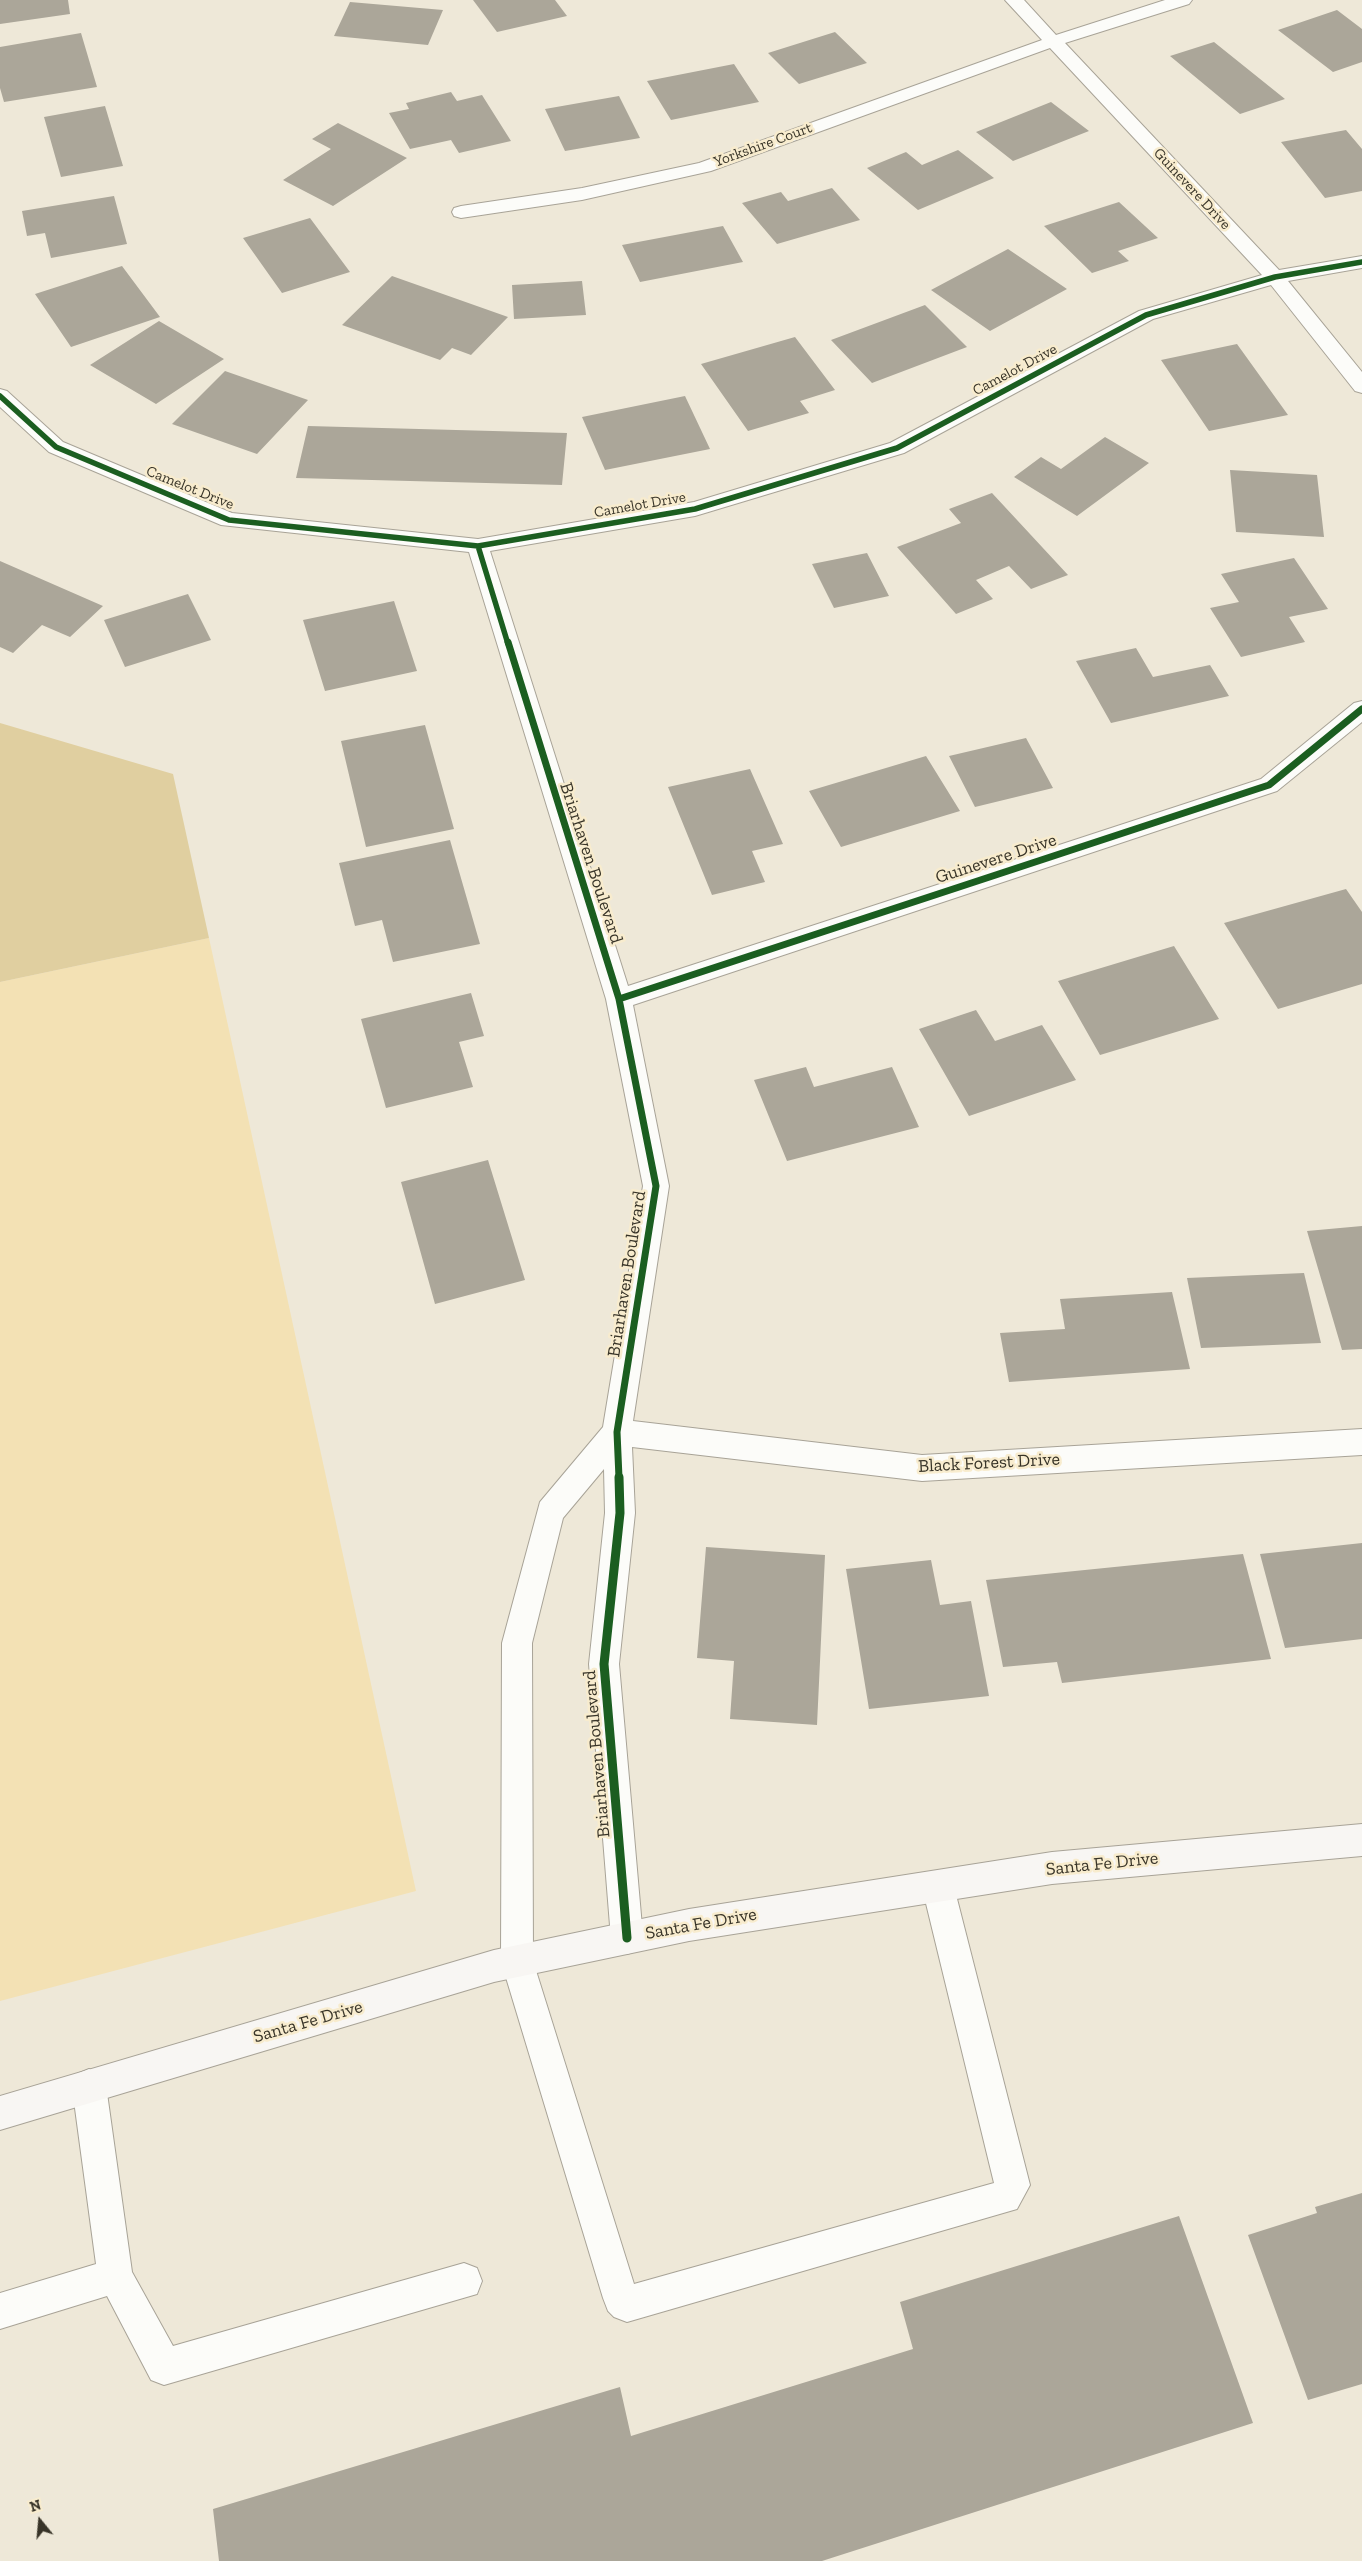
<!DOCTYPE html>
<style>
body{margin:0}
#map{position:relative;width:1362px;height:2561px;overflow:hidden;background:#eee8d8;font-family:"Zilla Slab",serif}
canvas{display:block}
.north{position:absolute;left:15px;top:2496px;width:50px;height:50px;-webkit-text-stroke:4px #f8ecce;paint-order:stroke;rotate:343deg;font-size:14px;font-weight:700;line-height:20px;text-align:center;color:#383428}
.north::after{content:'';display:block;margin:auto;width:18px;height:22px;background:#383428;clip-path:polygon(50% 0,100% 100%,50% 72%,0 100%)}
</style>
<div id="map">
<canvas width="1362" height="2561"></canvas>
<div class="north">N</div>
</div>
<script>
const ctx = document.querySelector('canvas').getContext('2d');
ctx.lineJoin = 'round';
function fillPath(path, color) { ctx.fillStyle = color; ctx.fill(path, 'evenodd'); }
const toPath = rows => new Path2D(rows.map(r => 'M' + r).join(''));
function strokePath(path, color, width, dash) { ctx.strokeStyle = color; ctx.lineWidth = width; ctx.lineCap = dash ? 'butt' : 'round'; ctx.setLineDash(dash || []); ctx.stroke(path); }
function drawText(font, color, halo, rows, align = 'center') {
  ctx.font = font + ' "Zilla Slab",serif'; ctx.lineWidth = 5; ctx.setLineDash([]); ctx.textBaseline = 'middle'; ctx.strokeStyle = halo; ctx.fillStyle = color; for (const [text, x, y, turn = 0] of rows) {
    ctx.save(); ctx.translate(x, y); ctx.rotate((+turn || 0) * Math.PI / 180); ctx.textAlign = isNaN(turn) ? turn : align; if (halo) ctx.strokeText(text, 0, 0); ctx.fillText(text, 0, 0); ctx.restore();
  }
}
fillPath(toPath([
 [209,938,416,1891,0,2001,0,982]
]), '#f3e1b4');
fillPath(toPath([
 [0,723,173,774,209,938,0,982]
]), '#e0cfa0');
fillPath(toPath([
 [0,0,68,0,70,14,0,24],
 [473,0,555,0,567,16,497,32],
 [350,2,443,10,428,45,334,36],
 [1337,10,1362,29,1362,62,1333,72,1278,30],
 [835,32,867,63,799,84,768,53],
 [81,33,97,87,4,102,0,88,0,47],
 [1214,42,1285,99,1240,114,1170,56],
 [734,64,759,102,671,120,647,81],
 [451,92,457,101,482,95,511,141,459,153,451,140,410,149,389,113,409,109,406,103],
 [619,96,640,138,565,151,545,109],
 [1051,102,1089,131,1013,161,976,132],
 [105,106,123,166,61,177,44,117],
 [338,123,407,158,333,206,283,180,331,149,312,139],
 [1346,130,1362,149,1362,191,1325,198,1281,142],
 [958,150,994,178,918,210,867,168,906,152,922,165],
 [832,188,860,220,777,244,742,203,781,192,788,201],
 [114,196,127,244,51,258,45,233,27,236,22,211],
 [1119,202,1158,238,1118,251,1129,261,1092,273,1044,226],
 [310,218,350,272,282,293,243,238],
 [723,226,743,262,640,282,622,245],
 [1008,249,1067,289,990,331,931,290],
 [122,266,160,317,71,347,35,294],
 [392,276,508,317,471,355,452,348,440,360,342,325],
 [582,281,586,315,514,319,512,285],
 [925,305,967,347,872,383,831,340],
 [159,321,224,359,156,404,90,365],
 [795,337,835,390,800,401,809,413,748,431,701,364],
 [1237,344,1288,415,1209,431,1161,360],
 [225,371,308,400,257,454,172,424],
 [685,396,710,449,605,470,582,417],
 [308,426,567,433,562,485,296,478],
 [1105,437,1149,463,1077,516,1014,477,1041,457,1061,469],
 [1230,470,1317,475,1324,537,1236,532],
 [992,493,1068,575,1031,589,1009,566,976,580,993,599,956,614,897,547,961,523,949,509],
 [867,553,889,596,834,608,812,564],
 [1294,558,1328,609,1289,617,1305,642,1241,657,1210,608,1239,602,1221,574],
 [0,561,103,606,70,637,42,625,13,653,0,647],
 [188,594,211,640,125,667,104,620],
 [394,601,417,671,325,691,303,620],
 [1136,648,1153,677,1210,665,1229,696,1111,723,1076,661],
 [425,725,454,829,366,847,341,741],
 [1026,738,1053,788,975,807,949,756],
 [926,756,960,811,841,847,809,791],
 [750,769,783,844,752,851,765,882,712,895,668,787],
 [450,840,480,944,393,962,382,920,355,926,339,863],
 [1346,889,1362,912,1362,984,1278,1009,1224,923],
 [1174,946,1219,1019,1100,1055,1058,981],
 [471,993,484,1036,459,1042,473,1087,386,1108,361,1019],
 [976,1010,995,1041,1042,1025,1076,1080,969,1116,919,1029],
 [806,1067,814,1087,892,1067,919,1127,787,1161,754,1080],
 [488,1160,525,1280,435,1304,401,1182],
 [1362,1226,1362,1349,1342,1350,1307,1231],
 [1304,1273,1321,1343,1201,1348,1187,1278],
 [1172,1292,1190,1369,1009,1382,1000,1333,1065,1329,1060,1299],
 [1362,1543,1362,1639,1285,1648,1260,1554],
 [706,1547,825,1555,817,1725,730,1719,734,1661,697,1658],
 [1243,1554,1271,1659,1062,1683,1057,1662,1003,1667,986,1580],
 [931,1560,940,1605,971,1601,989,1696,869,1709,846,1569],
 [1362,2193,1362,2384,1308,2400,1248,2235,1317,2213,1315,2207],
 [1179,2216,1253,2423,822,2561,219,2561,213,2509,620,2387,631,2436,913,2349,900,2302]
]), '#aba699');
const lane = toPath([
 [938,1871,949,1876,954,1887,1030,2185,1017,2209,627,2322,614,2317,608,2311,603,2298,501,1961,505,1949,517,1945,529,1949,533,1961,634,2284,994,2183,922,1887,927,1876,938,1871],
 [89,2069,101,2074,106,2086,132,2272,173,2346,464,2263,477,2268,482,2281,477,2294,164,2385,151,2380,107,2296,0,2329,0,2293,96,2264,72,2086,77,2074,89,2069]
]);
const street = toPath([
 [1005,0,1024,0,1056,35,1165,0,1192,0,1189,4,1065,43,1279,270,1362,256,1362,268,1288,281,1362,372,1362,393,1355,391,1271,285,1153,319,904,453,695,516,490,551,628,986,1261,779,1354,703,1362,701,1362,722,1277,791,633,1005,669,1186,633,1421,922,1455,1362,1429,1362,1455,922,1481,632,1447,635,1513,619,1664,643,1938,639,1950,627,1954,615,1950,611,1938,589,1664,605,1513,604,1469,563,1518,532,1643,533,1961,529,1973,517,1977,505,1973,501,1961,502,1643,540,1502,603,1427,643,1186,606,999,469,552,221,525,49,452,0,407,0,389,7,391,63,442,232,513,478,539,694,502,890,443,1139,311,1262,275,1050,48,711,171,582,200,461,218,454,216,452,212,454,208,461,206,582,188,699,163,1042,40,1005,0]
]);
const secondary = toPath([
 [1362,1824,1362,1856,1052,1884,689,1941,494,1982,0,2130,0,2096,494,1950,689,1909,1052,1852,1362,1824]
]);
strokePath(lane, '#a8a397', 2);
strokePath(street, '#a8a397', 2);
strokePath(secondary, '#a8a397', 2);
fillPath(lane, '#fcfcf9');
fillPath(street, '#fcfcf9');
fillPath(secondary, '#f8f6f3');
strokePath(toPath([
 [0,396,56,447,229,520,478,546,695,509,897,448,1146,315,1275,277,1362,262],
 [478,546,508,644]
]), '#1b5e20', 5.5);
strokePath(toPath([
 [508,642,619,999,656,1186,617,1432,619,1478],
 [619,999,1269,785,1362,709]
]), '#1b5e20', 7);
strokePath(toPath([
 [619,1477,620,1513,604,1664,627,1938]
]), '#1b5e20', 9);
drawText('15px', '#383428', '#f8ecce', [
 ["Yorkshire Court",763,145,-20],
 ["Guinevere Drive",1192,189,47],
 ["Camelot Drive",1015,370,-28],
 ["Camelot Drive",190,488,22],
 ["Camelot Drive",640,505,-10]
]);
drawText('18px', '#383428', '#f8ecce', [
 ["Guinevere Drive",996,859,-18],
 ["Briarhaven Boulevard",591,863,72],
 ["Briarhaven Boulevard",627,1274,-81],
 ["Black Forest Drive",989,1463,-3],
 ["Briarhaven Boulevard",597,1754,-95],
 ["Santa Fe Drive",1102,1864,-6],
 ["Santa Fe Drive",701,1924,-10],
 ["Santa Fe Drive",308,2022,-16]
]);
</script>
